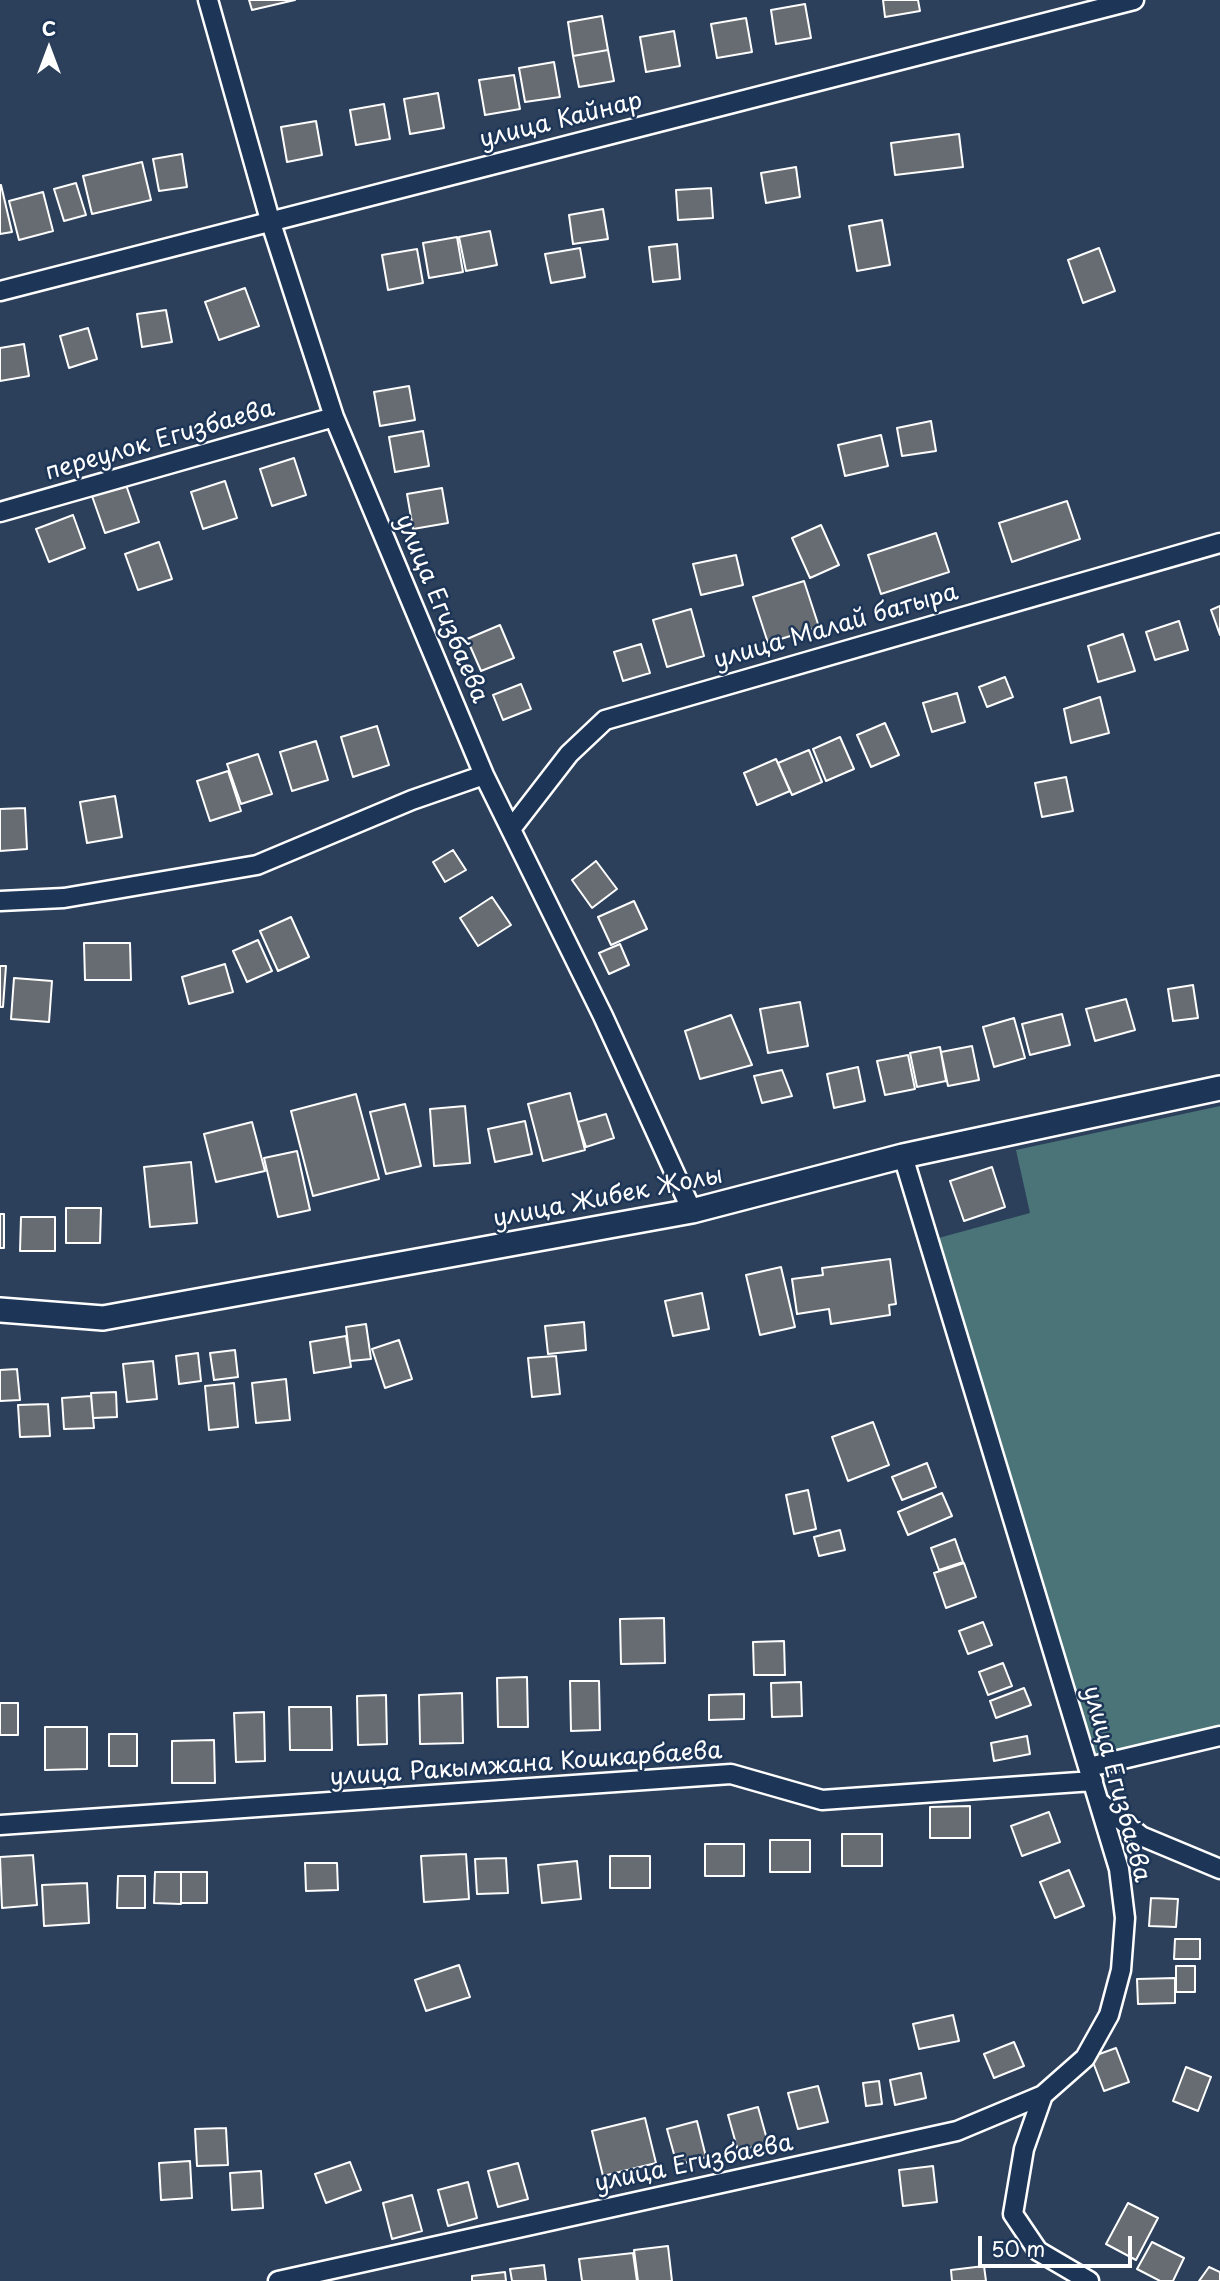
<!DOCTYPE html>
<meta charset="utf-8">
<style>
body{margin:0}
#map{position:relative;width:1220px;height:2281px;overflow:hidden;background:#2c405c;font-family:"Playpen Sans",sans-serif}
canvas{display:block}
.north{position:absolute;left:14px;top:14px;width:70px;height:70px;-webkit-text-stroke:5px #1d3557;paint-order:stroke;rotate:0deg;font-size:19px;font-weight:700;line-height:28px;text-align:center;color:#fff}
.north::after{content:'';display:block;margin:auto;width:24px;height:32px;background:#fff;clip-path:polygon(50% 0,100% 100%,50% 72%,0 100%)}
.scale{position:absolute;left:978px;top:2236px;width:154px;height:32px;box-sizing:border-box;border:4px solid #fff;border-top:0;padding-left:9px;font-size:21px;line-height:24px;white-space:nowrap;color:#fff;-webkit-text-stroke:5px #1d3557;paint-order:stroke}
</style>
<div id="map">
<canvas width="1220" height="2281"></canvas>
<div class="north">С</div>
<div class="scale">50 m</div>
</div>
<script>
const ctx = document.querySelector('canvas').getContext('2d');
ctx.lineJoin = 'round';
function fillPath(path, color) { ctx.fillStyle = color; ctx.fill(path, 'evenodd'); }
const toPath = rows => new Path2D(rows.map(r => 'M' + r).join(''));
function strokePath(path, color, width, dash) { ctx.strokeStyle = color; ctx.lineWidth = width; ctx.lineCap = dash ? 'butt' : 'round'; ctx.setLineDash(dash || []); ctx.stroke(path); }
function drawText(font, color, halo, rows, align = 'center') {
  ctx.font = font + ' "Playpen Sans",sans-serif'; ctx.lineWidth = 5; ctx.setLineDash([]); ctx.textBaseline = 'middle'; ctx.strokeStyle = halo; ctx.fillStyle = color; for (const [text, x, y, turn = 0] of rows) {
    ctx.save(); ctx.translate(x, y); ctx.rotate((+turn || 0) * Math.PI / 180); ctx.textAlign = isNaN(turn) ? turn : align; if (halo) ctx.strokeText(text, 0, 0); ctx.fillText(text, 0, 0); ctx.restore();
  }
}
fillPath(toPath([
 [1220,1106,1220,1729,1089,1761,935,1239,1030,1213,1016,1150]
]), '#4b7479');
const building = toPath([
 [249,0,295,0,252,10,249,0],
 [883,0,918,0,920,11,885,17,883,0],
 [805,4,811,38,776,44,771,10,805,4],
 [602,16,608,50,573,56,568,22,602,16],
 [746,18,752,52,717,58,711,24,746,18],
 [674,31,680,66,646,72,640,37,674,31],
 [608,50,614,81,579,87,573,56,608,50],
 [554,62,560,97,525,102,519,68,554,62],
 [514,75,520,109,485,115,479,80,514,75],
 [438,93,444,128,410,134,404,99,438,93],
 [384,104,390,139,356,145,350,110,384,104],
 [316,121,322,155,287,162,281,127,316,121],
 [959,134,963,167,895,175,891,143,959,134],
 [182,154,187,187,159,191,153,159,182,154],
 [142,162,151,200,92,214,83,176,142,162],
 [796,167,800,197,766,203,761,173,796,167],
 [76,183,86,215,64,221,54,189,76,183],
 [1,185,12,232,0,234,0,185,1,185],
 [711,188,713,218,678,220,676,190,711,188],
 [43,192,53,231,19,240,9,201,43,192],
 [603,209,608,239,573,244,569,215,603,209],
 [882,220,890,265,857,271,849,226,882,220],
 [490,231,497,265,466,271,459,237,490,231],
 [457,237,463,272,429,278,423,243,457,237],
 [677,244,680,279,653,282,649,247,677,244],
 [580,248,585,277,551,283,545,254,580,248],
 [1099,248,1115,291,1083,303,1068,260,1099,248],
 [417,249,423,283,388,290,382,255,417,249],
 [245,288,259,326,219,340,205,302,245,288],
 [166,310,172,342,142,347,137,314,166,310],
 [88,328,97,359,69,368,60,336,88,328],
 [24,344,29,376,0,381,0,348,24,344],
 [409,386,415,420,380,426,374,392,409,386],
 [931,421,936,451,902,456,897,428,931,421],
 [423,431,429,466,395,472,389,437,423,431],
 [881,435,888,466,845,476,838,445,881,435],
 [294,458,306,495,272,506,260,469,294,458],
 [225,481,237,518,203,529,191,492,225,481],
 [126,485,139,522,105,533,92,496,126,485],
 [442,488,448,523,413,529,407,494,442,488],
 [1067,501,1080,539,1012,562,999,523,1067,501],
 [73,515,85,548,49,562,36,529,73,515],
 [821,525,839,565,810,578,792,538,821,525],
 [936,533,949,572,881,594,868,555,936,533],
 [159,542,172,579,138,590,125,554,159,542],
 [736,555,743,585,701,595,693,564,736,555],
 [804,581,819,627,768,643,753,597,804,581],
 [1220,606,1220,635,1211,610,1220,606],
 [691,609,704,656,667,667,653,620,691,609],
 [1179,621,1188,650,1155,660,1146,632,1179,621],
 [500,625,514,658,481,671,467,639,500,625],
 [1123,634,1135,671,1098,682,1088,646,1123,634],
 [641,644,650,673,623,681,614,652,641,644],
 [1005,677,1013,697,987,707,979,687,1005,677],
 [521,684,531,709,503,720,493,695,521,684],
 [957,693,965,722,932,732,923,703,957,693],
 [1100,697,1109,733,1071,743,1064,709,1100,697],
 [885,723,899,755,871,767,857,735,885,723],
 [377,726,389,765,353,777,341,737,377,726],
 [840,737,854,769,826,781,813,749,840,737],
 [316,741,328,780,292,791,280,752,316,741],
 [809,750,822,782,792,795,778,763,809,750],
 [258,754,272,794,241,804,227,764,258,754],
 [776,759,790,791,757,805,744,773,776,759],
 [228,771,241,811,210,821,197,781,228,771],
 [1066,777,1073,811,1042,817,1035,783,1066,777],
 [115,796,122,837,87,843,80,802,115,796],
 [25,808,27,849,0,851,0,809,25,808],
 [453,850,466,870,445,882,433,862,453,850],
 [596,861,617,889,592,908,572,880,596,861],
 [492,897,511,925,478,946,460,918,492,897],
 [634,901,647,929,611,945,598,917,634,901],
 [291,917,309,957,278,971,260,931,291,917],
 [258,940,272,971,247,982,233,951,258,940],
 [84,943,130,943,131,980,85,980,84,943],
 [620,944,629,965,609,974,599,953,620,944],
 [225,964,233,992,189,1004,182,977,225,964],
 [0,966,6,966,3,1007,0,1007,0,966],
 [14,978,52,981,49,1022,11,1019,14,978],
 [1193,985,1198,1018,1173,1021,1168,989,1193,985],
 [1126,999,1135,1030,1095,1041,1086,1009,1126,999],
 [800,1002,808,1046,768,1053,760,1009,800,1002],
 [1062,1014,1070,1045,1030,1055,1022,1024,1062,1014],
 [731,1015,752,1065,700,1079,685,1031,731,1015],
 [1014,1018,1025,1058,994,1067,983,1027,1014,1018],
 [972,1046,979,1080,948,1086,941,1052,972,1046],
 [940,1047,946,1081,917,1087,910,1053,940,1047],
 [908,1055,915,1089,885,1095,877,1061,908,1055],
 [858,1067,865,1101,834,1108,827,1074,858,1067],
 [782,1070,792,1096,762,1103,754,1076,782,1070],
 [570,1093,585,1150,543,1161,528,1104,570,1093],
 [356,1094,379,1179,313,1196,291,1111,356,1094],
 [405,1104,421,1166,386,1174,370,1112,405,1104],
 [465,1106,470,1163,434,1166,430,1109,465,1106],
 [606,1114,614,1138,586,1147,578,1122,606,1114],
 [525,1121,532,1154,495,1162,488,1129,525,1121],
 [252,1122,265,1171,216,1182,204,1134,252,1122],
 [297,1151,310,1210,278,1217,264,1158,297,1151],
 [191,1162,197,1223,150,1227,144,1167,191,1162],
 [992,1167,1005,1207,964,1221,950,1181,992,1167],
 [66,1208,101,1208,100,1243,66,1243,66,1208],
 [0,1214,4,1214,4,1248,0,1248,0,1214],
 [21,1217,55,1217,55,1251,20,1251,21,1217],
 [890,1259,896,1304,889,1305,890,1315,831,1324,829,1309,797,1314,792,1279,823,1275,822,1268,890,1259],
 [781,1267,795,1327,760,1335,746,1275,781,1267],
 [702,1293,709,1329,673,1336,665,1301,702,1293],
 [584,1322,586,1350,548,1354,545,1326,584,1322],
 [366,1324,371,1359,350,1361,346,1327,366,1324],
 [346,1336,351,1367,314,1373,310,1342,346,1336],
 [399,1340,412,1379,385,1388,372,1349,399,1340],
 [235,1350,238,1377,214,1380,210,1353,235,1350],
 [198,1353,201,1381,179,1384,176,1356,198,1353],
 [556,1356,560,1394,532,1397,528,1358,556,1356],
 [153,1361,157,1399,127,1402,123,1364,153,1361],
 [17,1369,20,1400,0,1401,0,1370,17,1369],
 [286,1379,290,1420,256,1423,252,1383,286,1379],
 [234,1383,238,1427,209,1430,205,1386,234,1383],
 [116,1392,117,1417,93,1418,91,1393,116,1392],
 [91,1396,94,1428,64,1429,62,1398,91,1396],
 [48,1404,50,1436,20,1437,18,1405,48,1404],
 [873,1422,889,1465,848,1481,832,1437,873,1422],
 [927,1463,936,1487,902,1500,892,1477,927,1463],
 [808,1490,816,1529,794,1534,786,1495,808,1490],
 [942,1493,952,1516,908,1535,898,1512,942,1493],
 [840,1530,845,1550,819,1556,814,1537,840,1530],
 [955,1539,963,1562,939,1570,931,1548,955,1539],
 [964,1563,976,1597,946,1608,934,1573,964,1563],
 [664,1618,665,1663,621,1664,620,1619,664,1618],
 [983,1622,992,1645,968,1654,959,1631,983,1622],
 [784,1641,785,1675,754,1675,753,1642,784,1641],
 [1003,1663,1012,1686,988,1695,979,1672,1003,1663],
 [527,1677,528,1727,498,1727,497,1678,527,1677],
 [570,1681,599,1681,600,1730,571,1731,570,1681],
 [801,1682,802,1716,772,1717,771,1683,801,1682],
 [1024,1688,1031,1705,996,1718,990,1701,1024,1688],
 [462,1693,463,1743,420,1744,419,1695,462,1693],
 [744,1694,744,1719,709,1720,709,1695,744,1694],
 [386,1695,387,1744,358,1745,357,1696,386,1695],
 [0,1703,18,1703,18,1735,0,1735,0,1703],
 [289,1707,331,1707,332,1750,290,1750,289,1707],
 [264,1712,265,1761,236,1762,234,1713,264,1712],
 [45,1727,87,1727,87,1769,45,1770,45,1727],
 [109,1734,137,1734,137,1766,109,1766,109,1734],
 [1027,1736,1030,1754,994,1761,991,1743,1027,1736],
 [214,1740,215,1783,172,1783,172,1741,214,1740],
 [970,1806,970,1838,930,1838,930,1807,970,1806],
 [1049,1812,1060,1842,1022,1856,1011,1826,1049,1812],
 [842,1834,882,1834,882,1866,842,1866,842,1834],
 [770,1840,810,1840,810,1872,770,1872,770,1840],
 [705,1844,744,1844,744,1876,705,1876,705,1844],
 [466,1854,469,1899,424,1902,421,1856,466,1854],
 [33,1855,37,1905,2,1908,0,1857,33,1855],
 [610,1856,650,1856,650,1888,610,1888,610,1856],
 [506,1858,508,1893,477,1894,475,1859,506,1858],
 [577,1861,581,1899,542,1903,538,1865,577,1861],
 [305,1863,337,1863,338,1890,306,1891,305,1863],
 [1069,1870,1084,1906,1055,1918,1040,1882,1069,1870],
 [155,1872,181,1872,181,1904,154,1903,155,1872],
 [181,1872,207,1872,207,1903,181,1903,181,1872],
 [118,1876,145,1876,145,1908,117,1908,118,1876],
 [87,1883,89,1923,44,1926,42,1885,87,1883],
 [1151,1898,1178,1899,1176,1927,1149,1926,1151,1898],
 [1175,1939,1200,1939,1200,1959,1174,1959,1175,1939],
 [459,1965,470,1997,426,2011,415,1980,459,1965],
 [1176,1966,1195,1966,1195,1992,1176,1992,1176,1966],
 [1175,1978,1175,2003,1138,2004,1137,1979,1175,1978],
 [953,2015,959,2041,919,2049,913,2024,953,2015],
 [1014,2042,1024,2066,994,2078,984,2054,1014,2042],
 [1116,2048,1129,2082,1104,2091,1091,2057,1116,2048],
 [1186,2067,1211,2077,1198,2111,1173,2101,1186,2067],
 [921,2073,926,2098,895,2105,890,2080,921,2073],
 [879,2081,882,2104,866,2106,863,2083,879,2081],
 [818,2086,828,2122,798,2129,788,2093,818,2086],
 [758,2107,768,2143,738,2151,728,2115,758,2107],
 [645,2118,656,2163,603,2176,592,2131,645,2118],
 [697,2121,706,2157,677,2165,667,2129,697,2121],
 [226,2128,228,2165,197,2166,195,2129,226,2128],
 [190,2161,192,2198,161,2200,159,2163,190,2161],
 [350,2162,361,2190,326,2203,315,2174,350,2162],
 [518,2163,528,2199,498,2207,488,2171,518,2163],
 [933,2166,937,2202,903,2206,899,2170,933,2166],
 [261,2171,263,2208,232,2210,230,2173,261,2171],
 [468,2182,477,2218,448,2226,438,2190,468,2182],
 [412,2195,422,2231,392,2239,383,2203,412,2195],
 [1128,2203,1158,2218,1136,2260,1106,2244,1128,2203],
 [1152,2242,1184,2258,1173,2281,1160,2281,1137,2269,1152,2242],
 [668,2246,672,2281,638,2281,634,2250,668,2246],
 [633,2253,637,2281,582,2281,579,2259,633,2253],
 [544,2265,546,2281,512,2281,510,2269,544,2265],
 [984,2266,986,2281,952,2281,951,2270,984,2266],
 [1209,2267,1220,2272,1220,2281,1199,2281,1209,2267],
 [505,2272,506,2281,472,2281,472,2276,505,2272]
]);
fillPath(building, '#666c71');
strokePath(building, '#fff', 2);
const street = toPath([
 [208,0,270,220,334,417,484,775,603,1016,692,1211],
 [0,291,1134,0],
 [0,512,334,417],
 [511,829,569,754,605,720,1220,543],
 [0,901,64,898,257,865,412,800,484,775],
 [1089,1767,1220,1736],
 [1099,1802,1141,1836,1220,1869],
 [0,1825,731,1774,822,1800,1093,1781],
 [1043,2095,1024,2149,1013,2214,1038,2251,1089,2281],
 [278,2281,957,2131,1043,2095,1085,2058,1109,2015,1121,1970,1125,1918,1119,1869,903,1156]
]);
const secondary = toPath([
 [0,1310,103,1318,692,1211,903,1156,1220,1088]
]);
strokePath(street, '#fff', 23);
strokePath(secondary, '#fff', 28);
strokePath(street, '#1d3557', 18);
strokePath(secondary, '#1d3557', 23);
drawText('24px', '#fff', '#1d3557', [
 ["улица Кайнар",561,121,-14],
 ["переулок Егизбаева",160,441,-16],
 ["улица Егизбаева",441,609,67],
 ["улица Малай батыра",836,627,-16],
 ["улица Жибек Жолы",608,1198,-11],
 ["улица Ракымжана Кошкарбаева",526,1765,-4],
 ["улица Егизбаева",1116,1784,75],
 ["улица Егизбаева",694,2164,-12]
]);
</script>
